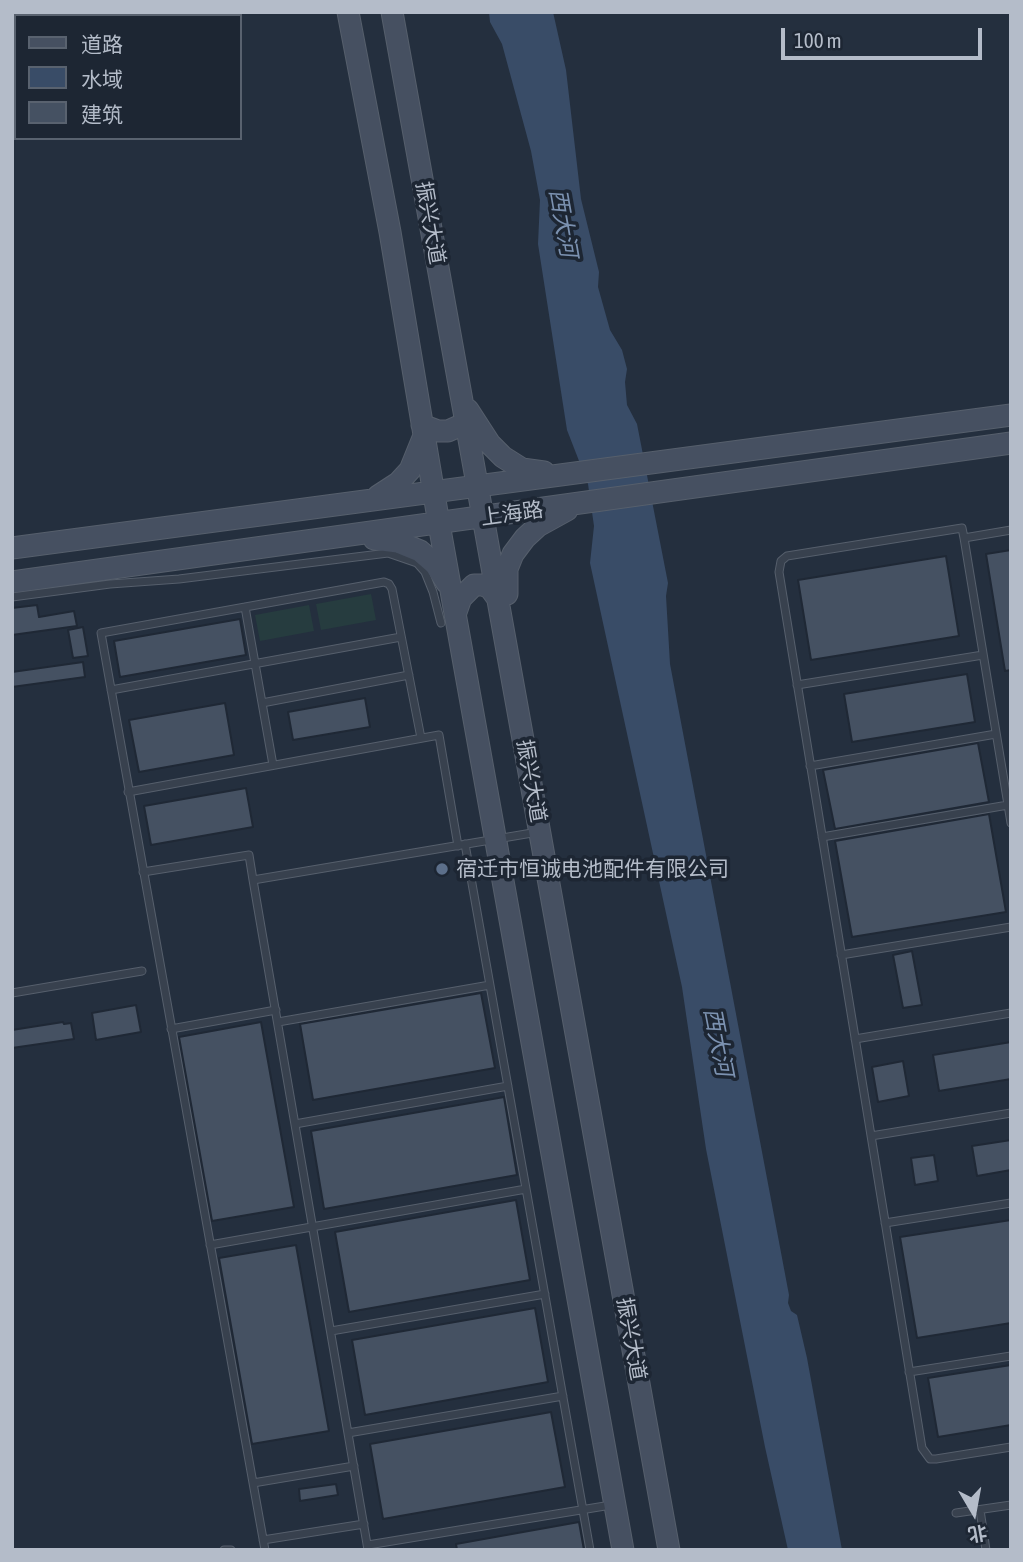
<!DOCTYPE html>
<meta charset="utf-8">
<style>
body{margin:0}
#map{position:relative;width:1023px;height:1562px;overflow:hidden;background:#242f3e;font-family:"Asap Condensed","Noto Sans SC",sans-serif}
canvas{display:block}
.frame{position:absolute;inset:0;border:14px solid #b4bcc9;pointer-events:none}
.legend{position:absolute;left:14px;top:14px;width:228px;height:126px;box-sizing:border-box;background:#1d2633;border:2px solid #59626f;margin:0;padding:9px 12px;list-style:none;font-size:21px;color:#b4bcc9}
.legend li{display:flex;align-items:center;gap:14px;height:35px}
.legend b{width:35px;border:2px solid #59626f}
.north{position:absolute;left:939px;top:1478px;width:70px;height:70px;-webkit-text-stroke:5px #1d2633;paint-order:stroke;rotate:170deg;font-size:19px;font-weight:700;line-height:28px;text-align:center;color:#b4bcc9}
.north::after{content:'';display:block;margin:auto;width:24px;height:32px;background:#b4bcc9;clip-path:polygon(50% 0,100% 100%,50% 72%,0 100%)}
.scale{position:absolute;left:781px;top:28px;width:201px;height:32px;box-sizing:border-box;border:4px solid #b4bcc9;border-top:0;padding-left:9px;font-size:21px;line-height:24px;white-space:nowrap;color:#b4bcc9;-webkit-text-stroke:5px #1d2633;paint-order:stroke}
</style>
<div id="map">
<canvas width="1023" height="1562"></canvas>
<div class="frame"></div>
<ul class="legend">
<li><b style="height:9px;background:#465061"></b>道路</li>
<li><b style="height:19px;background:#394c67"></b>水域</li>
<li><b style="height:19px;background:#455162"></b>建筑</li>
</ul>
<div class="north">北</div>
<div class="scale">100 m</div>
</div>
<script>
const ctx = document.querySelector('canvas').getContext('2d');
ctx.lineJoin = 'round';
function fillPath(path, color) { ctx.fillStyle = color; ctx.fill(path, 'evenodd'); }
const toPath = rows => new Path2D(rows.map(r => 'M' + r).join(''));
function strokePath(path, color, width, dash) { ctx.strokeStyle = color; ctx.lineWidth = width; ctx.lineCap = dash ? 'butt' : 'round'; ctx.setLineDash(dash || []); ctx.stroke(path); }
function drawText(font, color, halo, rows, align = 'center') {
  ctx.font = font + ' "Asap Condensed","Noto Sans SC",sans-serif'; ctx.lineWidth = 7; ctx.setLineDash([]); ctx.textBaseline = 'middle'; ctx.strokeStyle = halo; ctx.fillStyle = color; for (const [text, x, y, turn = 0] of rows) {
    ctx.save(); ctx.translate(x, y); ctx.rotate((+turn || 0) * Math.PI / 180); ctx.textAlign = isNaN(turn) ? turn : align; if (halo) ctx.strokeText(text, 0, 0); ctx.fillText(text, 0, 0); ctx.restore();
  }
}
fillPath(toPath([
 [371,594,376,620,321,630,316,604],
 [309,605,314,631,260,641,255,615]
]), '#263c3f');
fillPath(toPath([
 [489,12,553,12,566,70,581,199,599,272,598,287,610,330,622,350,627,369,625,382,627,405,637,424,668,583,666,596,670,664,789,1295,788,1303,791,1311,797,1315,807,1358,842,1550,788,1550,765,1447,706,1149,682,987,590,563,594,526,588,484,567,430,538,244,540,200,531,151,502,44,490,22]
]), '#394c67');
const building = toPath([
 [1011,550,1011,670,1005,671,986,554,1011,550],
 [946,556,959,636,811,660,798,580,946,556],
 [37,605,39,617,74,611,77,626,12,635,12,608,37,605],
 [240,619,246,655,120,677,114,641,240,619],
 [83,627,88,656,73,658,68,630,83,627],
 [83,662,85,677,12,687,12,672,83,662],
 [967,674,975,722,852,742,844,694,967,674],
 [365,698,370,727,293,740,288,712,365,698],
 [225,703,234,755,139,772,129,720,225,703],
 [978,743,989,802,835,829,823,770,978,743],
 [246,788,253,827,151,845,144,806,246,788],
 [989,814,1006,912,852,937,835,841,989,814],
 [912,951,922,1005,903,1008,893,955,912,951],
 [481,993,495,1068,313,1100,300,1024,481,993],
 [136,1005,141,1032,96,1040,92,1013,136,1005],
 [63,1022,64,1024,71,1023,74,1039,12,1048,12,1030,63,1022],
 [261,1022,294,1207,212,1221,179,1037,261,1022],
 [1011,1042,1011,1079,939,1091,933,1055,1011,1042],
 [903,1061,909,1096,878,1102,872,1067,903,1061],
 [504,1097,517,1175,324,1209,311,1131,504,1097],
 [1011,1140,1011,1170,977,1176,972,1146,1011,1140],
 [934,1155,938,1181,915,1185,911,1158,934,1155],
 [516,1200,530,1280,349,1312,335,1232,516,1200],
 [1011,1220,1011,1323,917,1338,900,1237,1011,1220],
 [296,1245,329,1431,252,1444,219,1258,296,1245],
 [535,1308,548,1382,365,1415,352,1340,535,1308],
 [1011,1365,1011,1425,938,1437,928,1378,1011,1365],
 [551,1412,565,1487,383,1519,370,1444,551,1412],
 [336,1484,338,1495,300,1501,299,1489,336,1484],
 [579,1522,584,1550,457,1550,456,1544,579,1522]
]);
fillPath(building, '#455162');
strokePath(building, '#1f2835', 2);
const lane = toPath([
 [1011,530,964,538,1011,823],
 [964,538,962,528,787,556,781,561,779,572,922,1448,930,1459,936,1459,1011,1447],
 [12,597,110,584,179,579,388,553,417,563,425,572,433,592,441,623],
 [245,607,273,765],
 [797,685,983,655],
 [111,690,401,637],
 [262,703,409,675],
 [810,766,996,734],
 [128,792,439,735,458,846],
 [822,837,1008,805],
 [465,844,590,1550],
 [143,872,249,855,253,880],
 [841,955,1011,927],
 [12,993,142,971],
 [278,1022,490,985],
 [171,1029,276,1010],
 [855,1039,1011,1013],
 [295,1124,508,1086],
 [871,1136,1011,1113],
 [885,1223,1011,1203],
 [210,1245,526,1189],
 [331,1331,545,1294],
 [909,1372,1011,1356],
 [348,1433,563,1396],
 [253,1483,354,1466],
 [980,1510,986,1550],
 [956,1513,1011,1505],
 [263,1540,364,1524],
 [368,1545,611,1505],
 [224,1550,231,1550],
 [265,1550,101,633,384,582,389,584,392,589,421,738],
 [368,1550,253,880,538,832]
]);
const secondary = toPath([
 [348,12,390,232,439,524,623,1550],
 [392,12,669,1550],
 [468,410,490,444,503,457,522,469,544,472],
 [422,425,438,431,448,431,466,423],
 [378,496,398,483,410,470,423,438],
 [374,539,398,542,420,551,435,564,447,583],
 [12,548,1011,415],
 [12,582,1011,443],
 [507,594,507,569,513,554,525,538,538,526,567,510],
 [455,615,461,598,474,585,483,585,490,588,498,599]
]);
strokePath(lane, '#565f6c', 9);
strokePath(secondary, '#565f6c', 23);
strokePath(lane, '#38414e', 7);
strokePath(secondary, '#465061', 21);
strokePath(toPath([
 [97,16,122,12],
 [12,28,16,27]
]), '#5a6575', 4.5, [7, 7]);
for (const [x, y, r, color] of [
 [442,869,7,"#5c6f8a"]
]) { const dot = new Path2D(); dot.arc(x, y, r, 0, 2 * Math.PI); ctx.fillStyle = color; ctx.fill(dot); strokePath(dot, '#1d2633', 2.5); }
drawText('21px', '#b4bcc9', '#1d2633', [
 ["振兴大道",430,223,80],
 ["上海路",512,514,-8],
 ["振兴大道",531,781,80],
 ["振兴大道",631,1339,80]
]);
drawText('21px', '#b4bcc9', '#1d2633', [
 ["宿迁市恒诚电池配件有限公司",456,869]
], 'left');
drawText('italic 23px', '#7c92b1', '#1d2633', [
 ["西大河",563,223,80],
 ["西大河",718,1042,79]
]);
</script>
